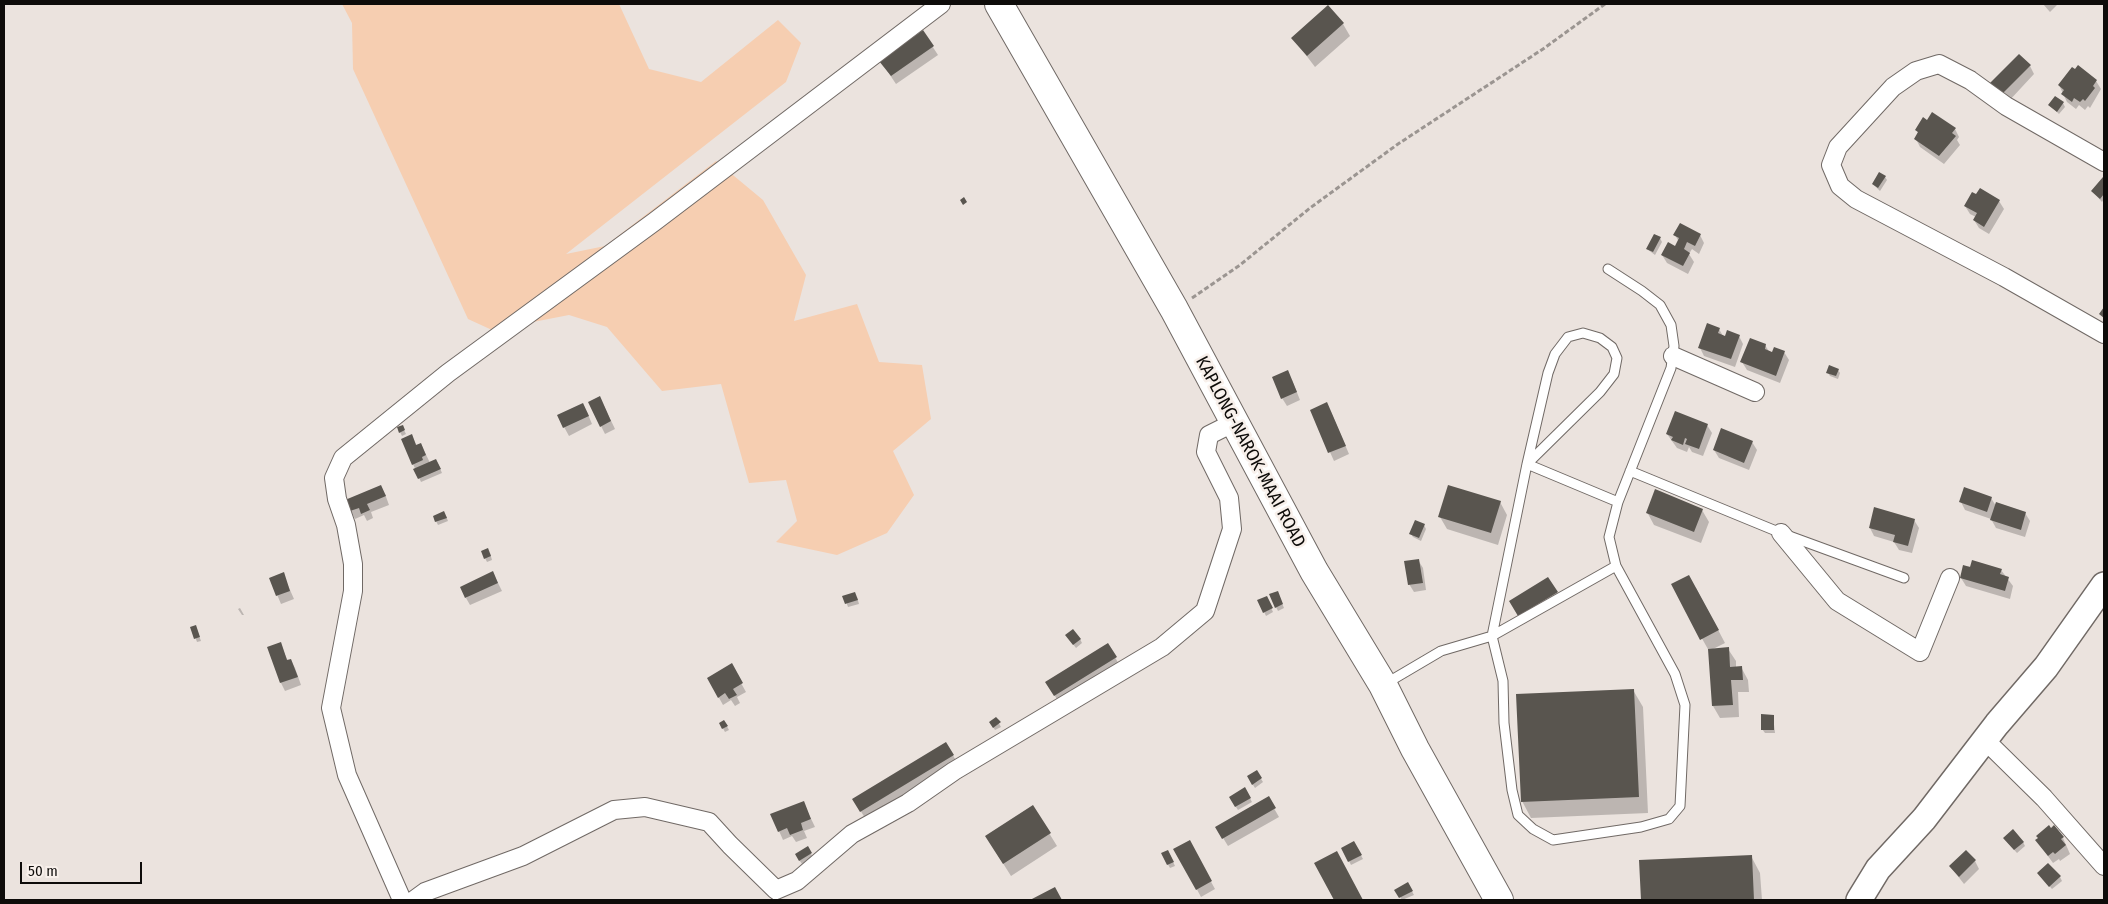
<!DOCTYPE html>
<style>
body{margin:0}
#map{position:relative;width:2108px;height:904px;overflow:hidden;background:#ebe3de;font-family:"Fira Sans Condensed",sans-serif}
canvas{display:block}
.frame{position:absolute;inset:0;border:5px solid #0e0c0a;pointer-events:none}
.scale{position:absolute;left:20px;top:862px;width:122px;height:22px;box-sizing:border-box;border:2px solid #0e0c0a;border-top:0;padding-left:6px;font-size:15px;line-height:18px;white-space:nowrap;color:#0e0c0a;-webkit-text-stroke:4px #f8f0eb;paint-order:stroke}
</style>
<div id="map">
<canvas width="2108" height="904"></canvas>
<div class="frame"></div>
<div class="scale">50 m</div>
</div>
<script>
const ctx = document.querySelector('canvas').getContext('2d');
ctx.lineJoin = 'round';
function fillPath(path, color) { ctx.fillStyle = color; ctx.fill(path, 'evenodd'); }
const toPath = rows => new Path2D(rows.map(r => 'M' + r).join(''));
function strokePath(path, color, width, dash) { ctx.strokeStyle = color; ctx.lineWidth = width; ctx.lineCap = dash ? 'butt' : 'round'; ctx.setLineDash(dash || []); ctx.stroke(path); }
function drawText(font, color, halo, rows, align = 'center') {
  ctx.font = font + ' "Fira Sans Condensed",sans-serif'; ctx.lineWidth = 5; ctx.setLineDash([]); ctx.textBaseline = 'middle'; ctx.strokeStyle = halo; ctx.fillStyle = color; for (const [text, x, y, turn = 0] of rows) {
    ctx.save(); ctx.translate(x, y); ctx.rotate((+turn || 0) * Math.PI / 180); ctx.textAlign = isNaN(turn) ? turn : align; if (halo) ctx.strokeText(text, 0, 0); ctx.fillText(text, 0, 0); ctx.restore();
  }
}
fillPath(toPath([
 [342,4,619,4,649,69,701,82,778,20,801,43,786,82,566,254,605,246,716,161,763,200,806,275,794,321,857,304,879,362,922,365,931,419,893,451,914,495,887,533,837,555,776,542,797,521,786,480,749,483,721,384,662,391,607,327,569,315,492,330,468,319,353,69,352,23]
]), '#f6ceb1');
fillPath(toPath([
 [2043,4,2058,4,2050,12],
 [1343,24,1350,36,1315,67,1293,38],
 [923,32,938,55,896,84,886,69],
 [2030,66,2034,74,2008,102,1997,91],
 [2078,67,2096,81,2101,89,2090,108,2088,106,2085,110,2079,105,2076,109,2067,102,2059,85],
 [2063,103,2065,107,2059,114,2050,105],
 [1955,129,1959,137,1957,140,1960,145,1944,164,1920,147,1916,139,1919,134,1916,130],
 [1885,177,1887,180,1880,191,1873,184],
 [2103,179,2104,199,2102,202,2093,192],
 [1999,201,2004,209,1989,234,1979,228,1974,220,1976,217,1970,214,1965,206],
 [1675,235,1700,235,1704,243,1699,254,1692,249,1689,254,1694,262,1688,274,1667,263,1662,255,1676,247,1679,242],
 [1660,238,1662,242,1655,255,1647,249],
 [1719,329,1723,336,1739,336,1743,344,1735,367,1704,356,1700,348],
 [1765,345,1770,353,1784,352,1789,360,1780,383,1747,370,1742,362],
 [1838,370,1840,373,1838,379,1830,376,1828,373],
 [1292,380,1300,400,1287,406,1282,398],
 [604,406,615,429,605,434,601,426],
 [1311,410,1331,412,1349,454,1334,461],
 [587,412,592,424,569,436,558,416],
 [1707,425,1712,433,1703,456,1692,452,1689,447,1687,452,1677,448,1667,434],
 [402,426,406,434,402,436,400,432],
 [412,436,417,446,421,444,430,463,438,464,442,473,421,482,413,464],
 [1752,442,1757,450,1749,470,1719,458,1714,450],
 [385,494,389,505,371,512,373,518,367,521,364,515,355,519,346,501],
 [1991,498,1996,506,2025,513,2030,521,2025,537,1996,528,1991,519,1965,510,1961,502],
 [1500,502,1507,515,1498,545,1447,529,1440,517],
 [1702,510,1709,522,1701,543,1654,525,1647,512],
 [446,516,448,521,438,525,436,521],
 [1914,520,1919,528,1912,553,1899,550,1894,542,1874,536,1870,528],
 [1424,525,1426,529,1421,541,1413,537,1411,534],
 [490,553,492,560,487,562,485,558],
 [1418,560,1423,568,1426,590,1414,592,1409,584],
 [1964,566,2001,570,2013,586,2010,599,1966,586,1961,578],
 [493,573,502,591,470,605,466,598],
 [283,574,294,599,281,604,270,578],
 [1672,585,1696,588,1725,643,1711,650,1728,649,1736,661,1736,668,1741,667,1748,680,1749,692,1738,692,1739,717,1720,718,1713,706,1709,651],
 [1557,592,1561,600,1524,624,1515,610],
 [844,596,857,597,859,604,848,607],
 [1279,596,1284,608,1278,611,1276,607],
 [1259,601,1268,601,1273,612,1266,616],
 [240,608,244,615,242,615,238,609],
 [192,628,197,630,201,641,197,642],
 [1069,639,1080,639,1082,643,1076,648],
 [280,644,288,661,291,660,295,668,301,685,285,691,281,683],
 [1108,645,1120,666,1059,703,1047,682],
 [731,665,746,692,737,697,740,703,735,706,731,700,723,705,708,678],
 [1633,690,1643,707,1648,813,1531,818,1522,801],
 [1773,716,1775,733,1765,733,1762,729],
 [996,718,1001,727,995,730,990,722],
 [724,721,729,730,725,732,720,723],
 [946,744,960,767,868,823,854,800],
 [1256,771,1263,782,1255,788,1248,777],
 [1245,789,1252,802,1238,810,1230,798],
 [1268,798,1279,817,1228,846,1217,828],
 [803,802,815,827,804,831,807,838,796,842,792,836,783,840,772,815],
 [1033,807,1057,846,1011,876,994,849],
 [2063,838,2070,854,2060,861,2059,859,2053,863,2037,841],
 [1189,842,1215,889,1201,897,1175,849],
 [2007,842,2023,842,2025,846,2017,853],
 [1354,843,1363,859,1351,865,1343,849],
 [807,848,813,857,802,864,796,855],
 [1168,851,1175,866,1170,868,1162,854],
 [1751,856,1760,873,1762,900,1643,900,1640,861],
 [1975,861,1979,869,1964,884,1950,866],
 [2041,877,2060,877,2062,881,2052,889],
 [1408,884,1414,895,1402,900,1396,890]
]), '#0003');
fillPath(toPath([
 [1328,5,1344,23,1307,56,1291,38],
 [923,30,934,46,891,76,879,61],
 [2019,54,2031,65,2002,94,1990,83],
 [2078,65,2097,80,2093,86,2095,88,2085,101,2083,99,2080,102,2074,98,2072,102,2061,94,2064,90,2058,85,2072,67,2075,69],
 [2055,96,2064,102,2057,112,2048,105],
 [1932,112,1956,128,1952,133,1956,136,1939,156,1914,139,1918,132,1915,130,1923,117,1927,120],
 [1879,172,1886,176,1878,188,1872,184],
 [2103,177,2104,194,2100,199,2091,191],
 [1980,188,2000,200,1984,227,1973,220,1977,213,1964,206,1972,192,1976,194],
 [964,197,967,202,963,205,960,200],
 [1680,223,1701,234,1695,246,1687,242,1684,249,1690,253,1683,266,1661,255,1668,242,1675,246,1679,238,1673,235],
 [1654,234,1661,237,1653,252,1646,249],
 [2104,307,2104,318,2099,314],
 [1707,323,1720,328,1718,333,1725,336,1727,330,1740,335,1731,359,1698,348],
 [1750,338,1766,344,1765,349,1772,352,1774,347,1785,351,1776,376,1740,362],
 [1829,365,1839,369,1836,376,1826,373],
 [1288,370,1297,392,1281,399,1272,377],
 [600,396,611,421,600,427,588,402],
 [1327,402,1346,446,1328,453,1310,410],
 [583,403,589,416,563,428,557,415],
 [1675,411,1708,424,1699,449,1685,444,1687,439,1685,438,1683,445,1671,440,1673,437,1666,434],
 [403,425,405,430,399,433,397,427],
 [1721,428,1753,441,1744,463,1713,450],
 [412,434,416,445,421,443,426,455,422,457,423,460,412,465,401,439],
 [436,459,441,469,418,479,413,469],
 [381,485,386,496,367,504,370,510,361,514,359,508,350,511,345,500],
 [1448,485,1501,501,1491,533,1438,517],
 [1964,487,1992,497,1987,512,1959,502],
 [1655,489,1703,509,1694,532,1646,513],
 [1996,502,2026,512,2021,530,1990,520],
 [1874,507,1915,519,1908,546,1893,542,1895,535,1869,528],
 [444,511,447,518,435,522,433,516],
 [1415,520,1425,524,1419,538,1409,534],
 [488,548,491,556,484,559,481,551],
 [1419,559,1423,583,1408,585,1404,561],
 [1972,560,2002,569,2000,574,2009,577,2005,591,1960,578,1963,565,1970,567],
 [493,571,498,583,465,598,460,587],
 [284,572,290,591,276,596,269,578],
 [1689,575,1719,630,1700,640,1671,584],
 [1548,577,1558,592,1518,616,1509,601],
 [1278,591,1283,604,1275,608,1269,594],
 [855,592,858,600,845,604,842,596],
 [1267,596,1273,608,1263,613,1257,600],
 [196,625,200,637,194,639,190,627],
 [1073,629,1081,639,1073,645,1065,635],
 [281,642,287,660,291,659,298,677,280,683,267,647],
 [1108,643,1117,657,1054,696,1045,682],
 [1729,647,1730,667,1742,666,1743,680,1731,680,1733,705,1712,706,1708,649],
 [732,663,743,683,733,689,737,695,729,699,725,693,718,698,707,678],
 [1634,689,1639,797,1521,802,1516,694],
 [1761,714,1774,715,1774,730,1761,730],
 [996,717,1001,722,993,728,989,722],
 [724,720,728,726,722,729,719,723],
 [946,742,954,755,860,812,852,799],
 [1257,770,1262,778,1252,785,1247,776],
 [1245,787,1251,798,1235,807,1229,797],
 [1269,796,1276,808,1222,839,1215,827],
 [804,801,811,819,801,823,803,830,790,835,787,828,778,832,770,814],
 [1033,805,1051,833,1003,864,985,836],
 [2049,825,2051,828,2054,825,2064,837,2061,839,2066,845,2055,854,2053,852,2048,856,2035,840,2038,838,2036,836],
 [2013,829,2024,842,2014,850,2003,838],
 [1190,840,1212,881,1196,890,1173,849],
 [1354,841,1362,855,1348,862,1341,848],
 [808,846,812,853,799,861,795,854],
 [1168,850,1174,862,1167,865,1161,853],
 [1966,850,1976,860,1959,877,1949,866],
 [1337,851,1363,900,1334,900,1314,863],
 [1752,855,1754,900,1641,900,1639,860],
 [2048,863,2061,876,2049,887,2037,873],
 [1408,882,1413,891,1399,898,1394,890],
 [1055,887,1062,900,1030,900]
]), '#59554f');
const lane = toPath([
 [1630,471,1781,533,1904,578],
 [1616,566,1675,674,1685,705,1680,806,1669,819,1641,827,1553,840,1533,829,1518,815,1512,790,1504,723,1503,681,1492,636,1527,464,1600,392,1614,374,1617,358,1612,347,1600,338,1583,333,1568,337,1555,354,1548,373,1527,464,1618,502],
 [1385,684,1441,651,1492,636,1616,566,1609,537,1618,502,1671,368,1674,346,1671,325,1660,305,1642,291,1608,269]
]);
const street = toPath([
 [2104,162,2006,106,1970,80,1939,64,1916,71,1893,87,1838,147,1831,165,1840,186,1856,199,2004,277,2104,334],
 [1673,356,1755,392],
 [1781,533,1837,601,1920,652,1950,578],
 [1986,741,2044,798,2104,866],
 [402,900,347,775,331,708,353,591,353,564,346,525,337,499,334,478,343,458,448,373,654,222,941,4],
 [414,900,425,892,523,856,614,810,645,807,709,822,730,845,776,890,797,881,852,834,908,803,954,771,1162,647,1205,611,1232,529,1229,498,1206,452,1209,435,1233,423]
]);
const secondary = toPath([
 [1859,900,1878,869,1924,819,1997,724,2046,667,2104,585]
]);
const highway = toPath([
 [999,4,1174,309,1314,571,1383,685,1415,749,1499,900]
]);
strokePath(lane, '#706965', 11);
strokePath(street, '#706965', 20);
strokePath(secondary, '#706965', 28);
strokePath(highway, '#706965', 30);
strokePath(toPath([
 [1192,298,1240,265,1310,208,1398,144,1543,49,1605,4]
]), '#9b9591', 3, [5, 2.5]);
strokePath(lane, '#fff', 9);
strokePath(street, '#fff', 18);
strokePath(secondary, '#fff', 25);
strokePath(highway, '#fff', 28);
drawText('18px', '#0e0c0a', '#f8f0eb', [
 ["KAPLONG-NAROK-MAAI ROAD",1250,452,62]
]);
</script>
